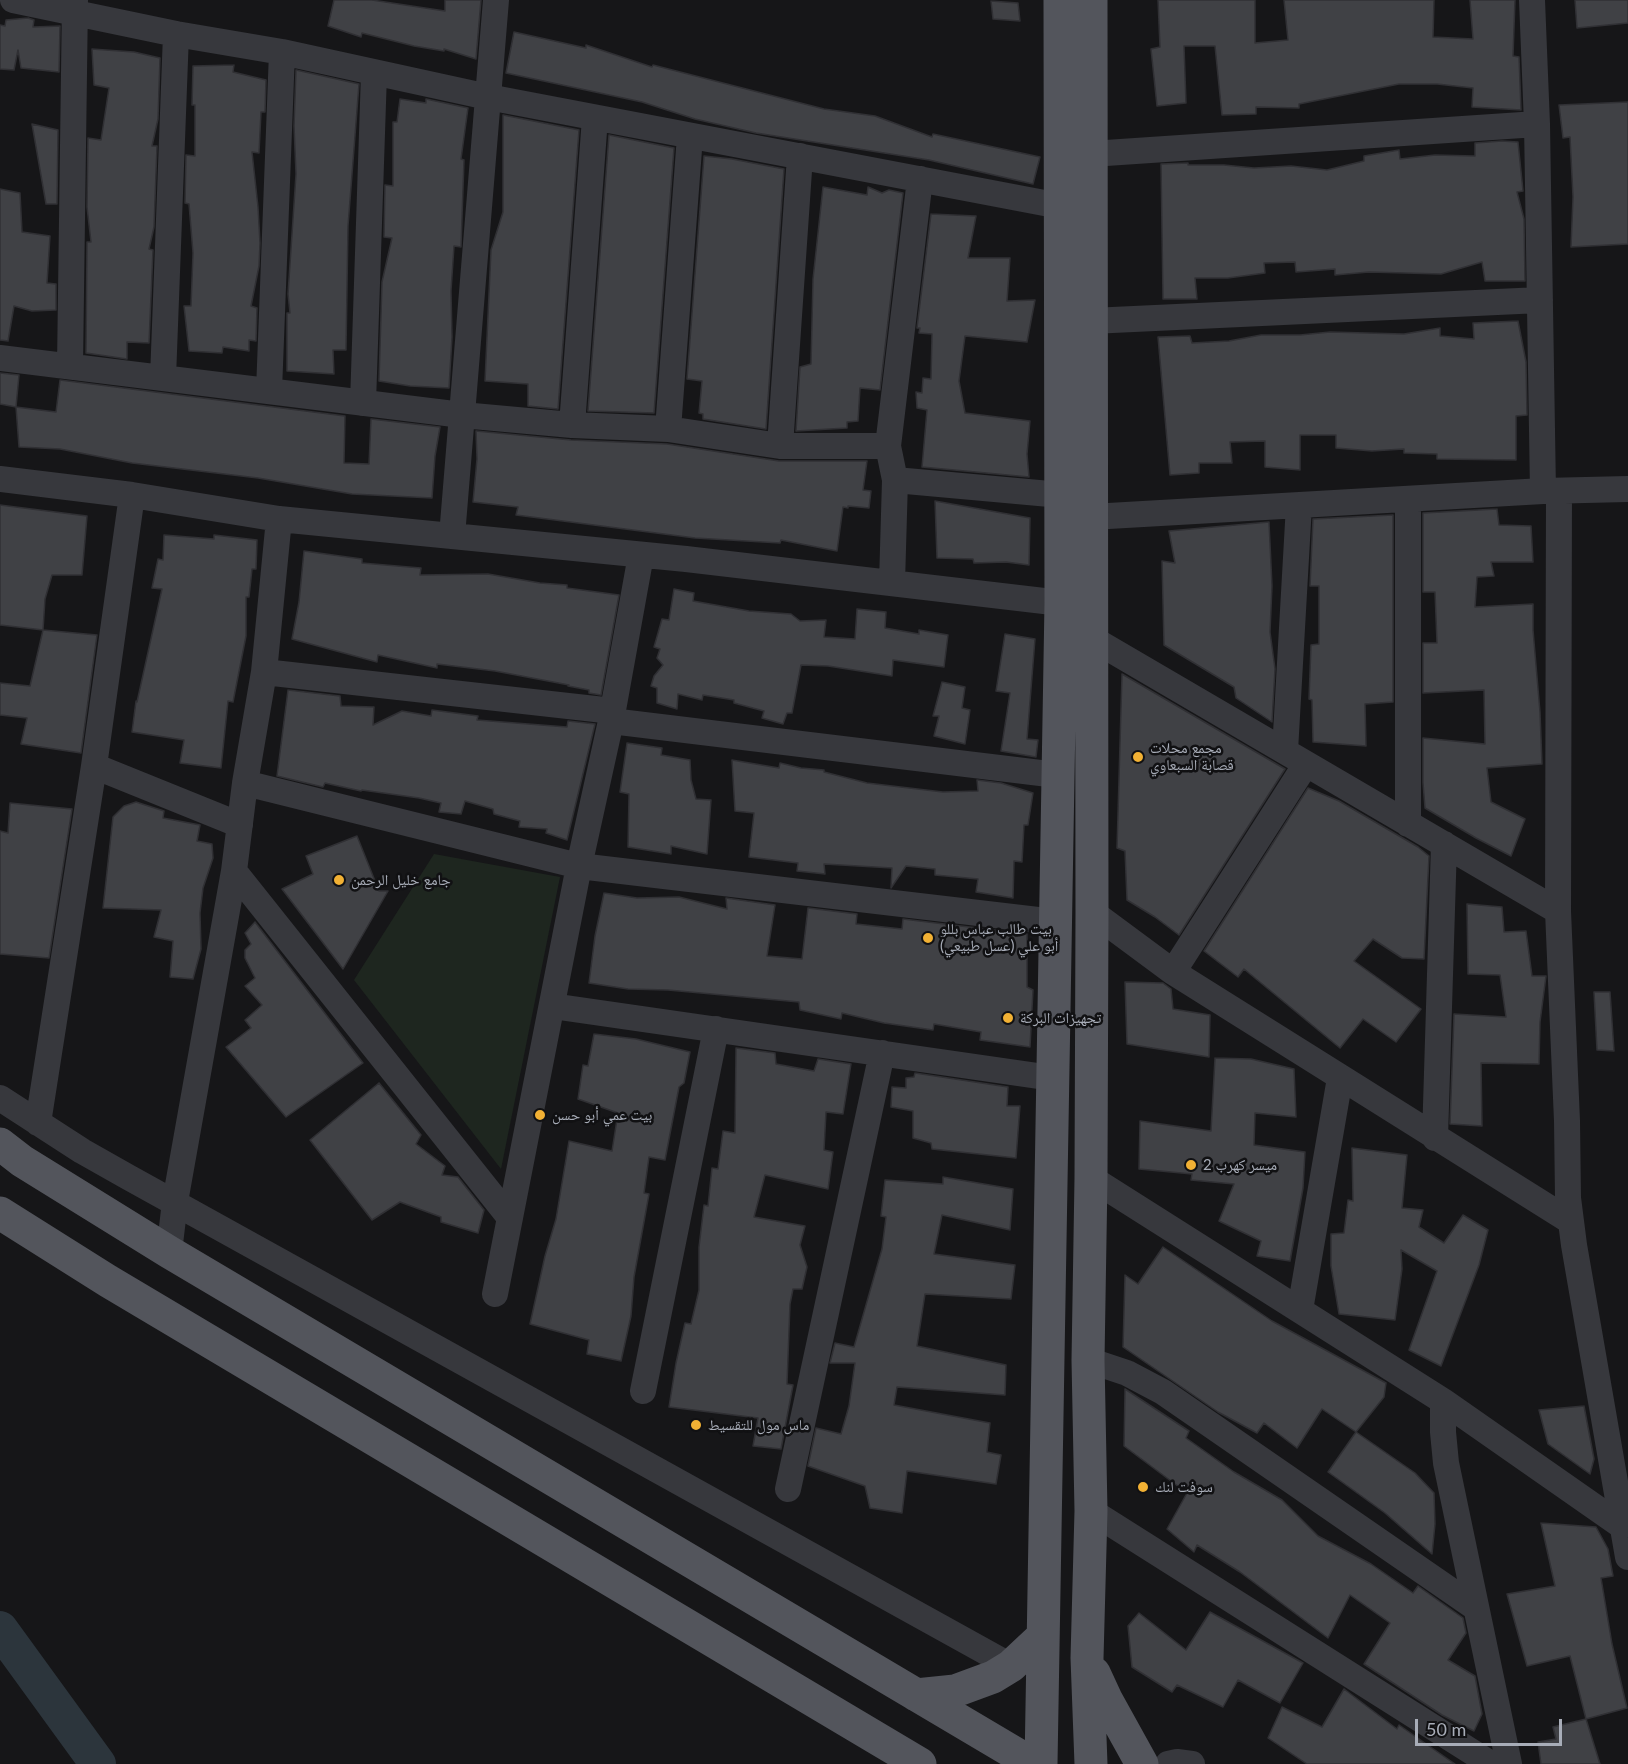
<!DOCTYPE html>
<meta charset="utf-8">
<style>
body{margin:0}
#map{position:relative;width:1628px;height:1764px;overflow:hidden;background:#161618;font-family:Lato,sans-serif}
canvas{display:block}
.scale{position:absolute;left:1415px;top:1719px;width:147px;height:27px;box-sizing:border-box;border:3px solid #a8adb8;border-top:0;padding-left:8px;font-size:18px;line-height:21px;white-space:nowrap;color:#a8adb8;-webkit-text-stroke:4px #111113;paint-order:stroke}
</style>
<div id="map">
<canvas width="1628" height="1764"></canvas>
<div class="scale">50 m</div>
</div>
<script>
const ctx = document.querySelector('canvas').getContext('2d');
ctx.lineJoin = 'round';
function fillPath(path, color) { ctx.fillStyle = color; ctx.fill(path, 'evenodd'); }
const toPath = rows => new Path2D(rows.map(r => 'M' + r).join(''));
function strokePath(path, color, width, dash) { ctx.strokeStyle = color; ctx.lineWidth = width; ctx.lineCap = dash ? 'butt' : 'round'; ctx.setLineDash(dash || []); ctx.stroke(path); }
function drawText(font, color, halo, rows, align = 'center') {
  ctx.font = font + ' Lato,"Noto Naskh Arabic",sans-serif'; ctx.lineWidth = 5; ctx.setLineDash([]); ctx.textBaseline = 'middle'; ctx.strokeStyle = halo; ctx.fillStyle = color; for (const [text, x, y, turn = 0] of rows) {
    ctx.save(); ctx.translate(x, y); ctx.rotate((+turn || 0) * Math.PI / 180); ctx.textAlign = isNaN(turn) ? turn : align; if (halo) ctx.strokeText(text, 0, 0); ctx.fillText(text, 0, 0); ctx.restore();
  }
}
fillPath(toPath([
 [434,854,560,877,501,1169,354,980]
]), '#1e261f');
strokePath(toPath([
 [0,1629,98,1764]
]), '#2c353c', 36);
const building = toPath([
 [334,0,372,0,445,11,445,0,481,0,476,59,444,49,444,51,414,46,362,33,361,37,328,26,334,0],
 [1158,0,1255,0,1255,43,1288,40,1284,0,1434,0,1433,37,1473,39,1470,0,1515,0,1513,56,1519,57,1521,110,1472,107,1473,88,1437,84,1399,84,1299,104,1299,108,1256,107,1256,114,1222,115,1215,46,1184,46,1186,103,1157,106,1151,49,1160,47,1158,0],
 [1575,0,1628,0,1628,23,1577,28,1575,0],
 [991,1,1018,3,1020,21,993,19,991,1],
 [28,18,34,20,33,27,60,26,59,72,21,68,18,50,14,70,0,69,0,25,5,26,6,20,28,18],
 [514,32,586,48,586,45,652,67,653,65,824,109,875,116,932,137,933,134,1040,157,1033,184,929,160,756,133,695,119,642,102,506,73,514,32],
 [92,49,134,52,160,58,158,119,152,146,157,146,154,227,149,249,153,250,149,343,127,342,127,359,86,353,87,242,91,242,87,207,88,138,101,140,109,88,94,85,92,49],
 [234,65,233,72,266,80,265,112,261,112,259,153,252,152,258,207,260,243,259,266,251,306,257,308,256,341,249,340,249,351,223,347,222,353,189,351,184,306,191,306,193,253,189,204,185,203,186,155,195,156,195,105,192,105,193,66,234,65],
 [296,70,359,84,348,226,346,350,333,350,334,374,287,371,287,313,290,313,288,294,296,174,294,126,296,70],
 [400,99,426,103,426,99,468,108,461,159,464,160,461,247,454,246,451,291,452,337,449,388,410,386,379,381,382,282,392,238,384,237,385,185,393,186,393,122,397,122,400,99],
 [1628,102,1628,244,1571,247,1573,197,1570,137,1563,138,1559,105,1628,102],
 [503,115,579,130,558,409,528,406,528,384,485,381,491,250,503,212,503,115],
 [32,124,58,130,57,204,46,204,32,124],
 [609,135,674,148,654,413,588,411,609,135],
 [1502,141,1518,142,1523,191,1517,192,1524,219,1525,281,1485,281,1482,262,1441,274,1369,272,1335,275,1335,269,1296,272,1295,262,1264,263,1265,273,1228,278,1195,278,1197,299,1163,299,1161,164,1188,163,1188,165,1224,165,1254,168,1291,166,1327,170,1364,161,1364,156,1399,150,1400,159,1435,155,1475,156,1475,143,1502,141],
 [704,156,732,159,784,169,766,429,703,419,703,414,699,413,702,381,687,379,704,156],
 [823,187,867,195,868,187,882,193,889,190,903,193,880,390,860,388,858,421,847,422,847,428,796,431,800,367,811,364,813,279,823,187],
 [0,189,20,193,22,232,50,236,47,283,56,284,56,310,32,311,14,306,8,341,0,340,0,189],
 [931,214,976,216,968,258,1010,258,1007,301,1035,300,1027,342,965,336,959,381,965,413,1030,421,1027,454,1029,477,922,467,927,410,917,408,916,392,922,393,923,378,931,379,932,334,919,333,920,328,917,328,931,214],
 [1518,321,1526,362,1527,415,1516,416,1516,460,1437,459,1437,454,1404,453,1404,449,1372,451,1336,448,1336,435,1300,435,1300,470,1265,467,1265,441,1230,442,1232,463,1199,463,1199,473,1170,475,1158,337,1190,336,1192,343,1229,341,1261,335,1300,335,1330,332,1404,334,1440,328,1440,336,1474,339,1473,323,1518,321],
 [0,373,19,375,16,407,0,404,0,373],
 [60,380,345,416,344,463,369,464,371,419,440,427,435,456,432,498,352,494,258,478,132,463,60,449,19,447,16,407,56,412,60,380],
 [476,431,571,440,667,444,779,461,867,461,863,490,871,491,869,508,848,506,848,508,843,507,837,551,781,540,780,543,695,538,516,515,518,507,473,502,477,459,476,431],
 [935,501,1030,518,1029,565,1006,562,974,563,973,559,937,558,935,501],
 [0,505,87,516,82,575,52,575,45,599,43,630,0,625,0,505],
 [1497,509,1499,525,1531,526,1533,562,1491,562,1494,576,1477,577,1475,607,1533,604,1533,630,1540,712,1542,764,1487,768,1491,802,1525,819,1511,856,1476,838,1425,808,1423,783,1423,738,1485,744,1484,690,1423,693,1423,643,1437,643,1435,592,1423,592,1423,513,1497,509],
 [1393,515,1393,702,1365,704,1366,746,1313,742,1312,700,1309,699,1311,645,1319,644,1319,586,1310,586,1313,519,1393,515],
 [1269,522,1272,586,1270,632,1275,669,1272,722,1236,698,1234,687,1164,645,1162,561,1175,563,1169,531,1269,522],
 [164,535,214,539,214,535,257,540,256,569,252,569,249,597,246,597,246,636,233,702,228,701,221,768,180,763,184,740,132,732,136,701,137,702,162,589,152,588,158,559,163,560,164,535],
 [304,551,362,559,362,563,421,568,420,575,488,574,540,583,567,585,567,588,619,595,601,695,589,693,589,690,568,686,569,685,495,671,437,664,437,668,378,655,377,662,292,639,299,602,304,551],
 [674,589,694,593,693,601,749,611,791,614,800,621,826,620,824,637,855,639,857,609,886,612,885,628,919,634,919,630,948,635,944,667,893,660,892,676,828,666,801,665,792,713,787,713,783,724,762,718,764,711,734,703,734,700,703,695,702,700,678,694,677,709,657,703,657,688,651,686,654,676,663,665,657,658,660,649,654,647,662,619,669,620,674,589],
 [43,630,97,635,81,753,21,744,27,718,0,715,0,683,30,686,43,630],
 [1005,634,1035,639,1027,739,1038,740,1036,757,1001,751,1010,693,996,691,1005,634],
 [1122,674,1285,769,1179,935,1155,917,1127,900,1125,851,1117,848,1122,674],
 [942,682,965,687,962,708,970,710,965,744,934,736,939,716,933,716,942,682],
 [288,690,340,696,341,706,374,707,373,725,402,711,431,716,432,710,478,716,477,720,567,727,568,721,595,724,567,840,546,833,547,829,519,827,520,821,494,814,493,809,465,801,461,814,439,812,441,803,419,798,362,790,361,791,325,783,323,787,277,776,288,690],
 [627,743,662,748,661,755,690,760,691,780,696,799,711,800,707,854,671,846,671,854,628,847,629,794,620,792,627,743],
 [732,760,779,768,780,763,801,768,824,770,824,772,867,783,943,792,978,791,977,780,1001,783,1033,793,1028,825,1024,825,1022,862,1014,861,1013,898,976,892,978,879,935,875,935,869,906,866,891,888,892,868,824,864,825,874,797,871,798,863,749,857,754,813,735,811,732,760],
 [1308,788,1339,801,1418,847,1429,856,1424,959,1402,958,1373,939,1354,961,1421,1009,1396,1042,1363,1019,1340,1048,1244,969,1238,977,1204,951,1308,788],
 [136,802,164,811,163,818,200,825,197,841,212,844,213,858,203,888,200,913,201,949,193,979,170,977,173,941,154,937,161,910,103,908,113,817,124,806,136,802],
 [10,803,72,809,49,958,0,954,0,831,8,833,10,803],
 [357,836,379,891,388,891,343,969,282,889,313,874,306,856,357,836],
 [604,893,637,898,679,897,727,909,726,898,775,905,767,956,802,959,808,908,857,914,856,924,902,929,903,919,1027,934,1027,987,1033,990,1030,1047,980,1040,981,1032,934,1024,933,1030,884,1023,842,1013,841,1019,800,1010,799,1002,668,990,628,989,589,983,595,936,604,893],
 [1467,904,1502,907,1504,932,1526,931,1532,976,1546,976,1540,1022,1539,1064,1481,1063,1482,1126,1450,1124,1454,1014,1506,1017,1500,975,1468,974,1467,904],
 [255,922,363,1063,286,1117,226,1047,251,1028,245,1020,262,1005,245,986,255,978,245,958,245,950,251,944,245,933,255,922],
 [1125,982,1163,983,1171,989,1173,1009,1210,1015,1209,1057,1127,1044,1125,982],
 [1594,992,1610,992,1614,1051,1597,1050,1594,992],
 [594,1034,636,1039,690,1052,684,1083,679,1087,665,1160,649,1157,644,1193,649,1194,634,1277,631,1316,621,1361,587,1354,589,1340,530,1324,545,1256,556,1219,569,1141,612,1151,618,1113,578,1099,583,1065,588,1066,594,1034],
 [736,1048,775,1053,776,1064,814,1071,818,1059,851,1064,843,1114,826,1112,824,1150,833,1152,828,1189,765,1175,754,1217,805,1226,800,1245,807,1267,802,1289,793,1289,790,1304,787,1384,793,1385,781,1449,753,1446,758,1418,669,1407,676,1363,685,1323,691,1324,699,1290,699,1247,704,1205,708,1206,712,1168,718,1169,723,1131,735,1133,736,1048],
 [1215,1058,1251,1059,1294,1069,1296,1117,1255,1113,1254,1145,1305,1152,1303,1188,1290,1261,1257,1256,1261,1241,1219,1221,1234,1184,1191,1180,1192,1174,1139,1169,1140,1121,1211,1131,1215,1058],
 [915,1073,1008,1087,1007,1106,1020,1106,1016,1158,932,1149,931,1143,913,1138,913,1111,891,1107,892,1087,906,1088,906,1078,914,1077,915,1073],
 [379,1083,421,1135,416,1144,445,1166,442,1175,458,1177,484,1210,478,1233,441,1222,441,1217,400,1202,372,1220,310,1140,379,1083],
 [1352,1148,1407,1155,1402,1208,1423,1210,1419,1227,1444,1243,1463,1215,1488,1230,1479,1265,1441,1366,1409,1350,1437,1271,1401,1250,1402,1269,1395,1320,1339,1314,1331,1266,1331,1234,1344,1233,1348,1200,1353,1201,1352,1148],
 [943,1177,1013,1189,1010,1230,942,1215,934,1254,1015,1265,1011,1299,925,1294,917,1346,1006,1365,1005,1395,897,1387,894,1405,990,1423,987,1452,1001,1455,996,1484,907,1471,902,1513,870,1508,865,1486,808,1466,816,1428,841,1434,849,1406,855,1363,830,1363,835,1343,854,1347,882,1249,886,1217,881,1216,885,1180,943,1184,943,1177],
 [1163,1247,1272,1321,1386,1383,1384,1397,1356,1432,1322,1409,1297,1448,1264,1423,1257,1433,1218,1412,1123,1347,1125,1275,1138,1284,1163,1247],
 [1125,1389,1189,1431,1186,1438,1234,1472,1282,1500,1318,1536,1371,1564,1413,1593,1418,1586,1463,1618,1466,1633,1448,1660,1475,1676,1482,1714,1474,1731,1442,1715,1364,1664,1390,1623,1350,1595,1328,1638,1240,1572,1197,1545,1194,1552,1167,1529,1187,1493,1124,1446,1125,1389],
 [1584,1406,1594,1459,1590,1474,1548,1444,1539,1410,1584,1406],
 [1356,1432,1415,1473,1434,1493,1435,1524,1432,1554,1385,1513,1328,1472,1356,1432],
 [1541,1523,1596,1527,1608,1549,1613,1576,1601,1578,1612,1644,1627,1708,1586,1719,1570,1656,1527,1666,1507,1594,1555,1586,1541,1523],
 [1210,1612,1303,1663,1280,1703,1238,1680,1223,1707,1177,1685,1172,1692,1132,1667,1128,1626,1139,1613,1186,1650,1210,1612],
 [1344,1689,1397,1729,1399,1725,1455,1764,1307,1764,1268,1738,1282,1707,1322,1727,1344,1689],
 [1586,1719,1600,1764,1541,1764,1538,1742,1556,1739,1553,1727,1586,1719]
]);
fillPath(building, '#404145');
strokePath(building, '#303034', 1.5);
strokePath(toPath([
 [13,0,176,34,282,52,488,97,1060,206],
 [1532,0,1537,124,1543,491],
 [1091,154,1537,124],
 [1091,321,1540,300],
 [0,358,462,415,572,425,668,429,780,446,888,446],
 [70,366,75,0],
 [163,378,176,34],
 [269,391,282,52],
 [363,403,374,73],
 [572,425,595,118],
 [668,429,690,136],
 [780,446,800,156],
 [0,479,132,495,279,519,686,559,1061,603],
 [895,480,1061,495],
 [1559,491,1558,911,1567,1121,1568,1198,1574,1245,1628,1557],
 [132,495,94,766,240,825],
 [1408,499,1408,824],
 [1091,517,1543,491,1628,489],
 [452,536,496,0],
 [892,583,895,480,888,446,920,179],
 [1091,638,1558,911],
 [264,672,613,711],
 [611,721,1057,775],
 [1285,751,1299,505],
 [245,783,579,866,1055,922],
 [234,871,510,1218],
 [1092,912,1173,972,1570,1221],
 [1173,972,1306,764],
 [552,1006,1052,1078],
 [0,1098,82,1151,128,1177,1011,1666],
 [38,1123,94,766],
 [1435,1138,1444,844],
 [1091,1178,1443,1401,1622,1526],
 [169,1252,175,1202,234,871,245,783,264,672,279,519],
 [495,1294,579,866,611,721,641,555],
 [1300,1310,1340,1078],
 [1088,1360,1127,1373,1163,1392,1476,1608],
 [643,1391,716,1029],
 [1443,1401,1443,1432,1446,1463,1509,1764],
 [788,1489,882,1053],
 [1091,1511,1491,1764],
 [1168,1764,1177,1762,1192,1764]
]), '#37383d', 26);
strokePath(toPath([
 [1091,0,1092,912,1091,1178,1088,1360,1091,1511,1087,1658,1091,1764],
 [0,1144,22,1161,169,1252,1033,1764],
 [0,1213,108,1281,920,1764],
 [1094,1673,1106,1699,1142,1764],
 [916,1695,955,1691,993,1677,1011,1666,1042,1637],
 [1041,1764,1061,603,1060,0]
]), '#53555c', 33);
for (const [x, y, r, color] of [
 [1138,757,6,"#f2b134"],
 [339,880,6,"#f2b134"],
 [928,938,6,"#f2b134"],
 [1008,1018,6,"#f2b134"],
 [540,1115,6,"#f2b134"],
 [1191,1165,6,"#f2b134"],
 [696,1425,6,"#f2b134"],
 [1143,1487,6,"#f2b134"]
]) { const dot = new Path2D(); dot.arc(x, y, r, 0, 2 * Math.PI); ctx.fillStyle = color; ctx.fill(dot); strokePath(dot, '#111113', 2); }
drawText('15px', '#a8adb8', '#111113', [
 ["مجمع محلات",1150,748],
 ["قصابة السبعاوي",1150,765],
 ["جامع خليل الرحمن",351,880],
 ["بيت طالب عباس بللو",940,929],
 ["أبو علي (عسل طبيعي)",940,946],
 ["تجهيزات البركة",1020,1018],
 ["بيت عمي أبو حسن",552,1115],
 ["ميسر كهرب 2",1203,1165],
 ["ماس مول للتقسيط",708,1425],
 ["سوفت لنك",1155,1487]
], 'left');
</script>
